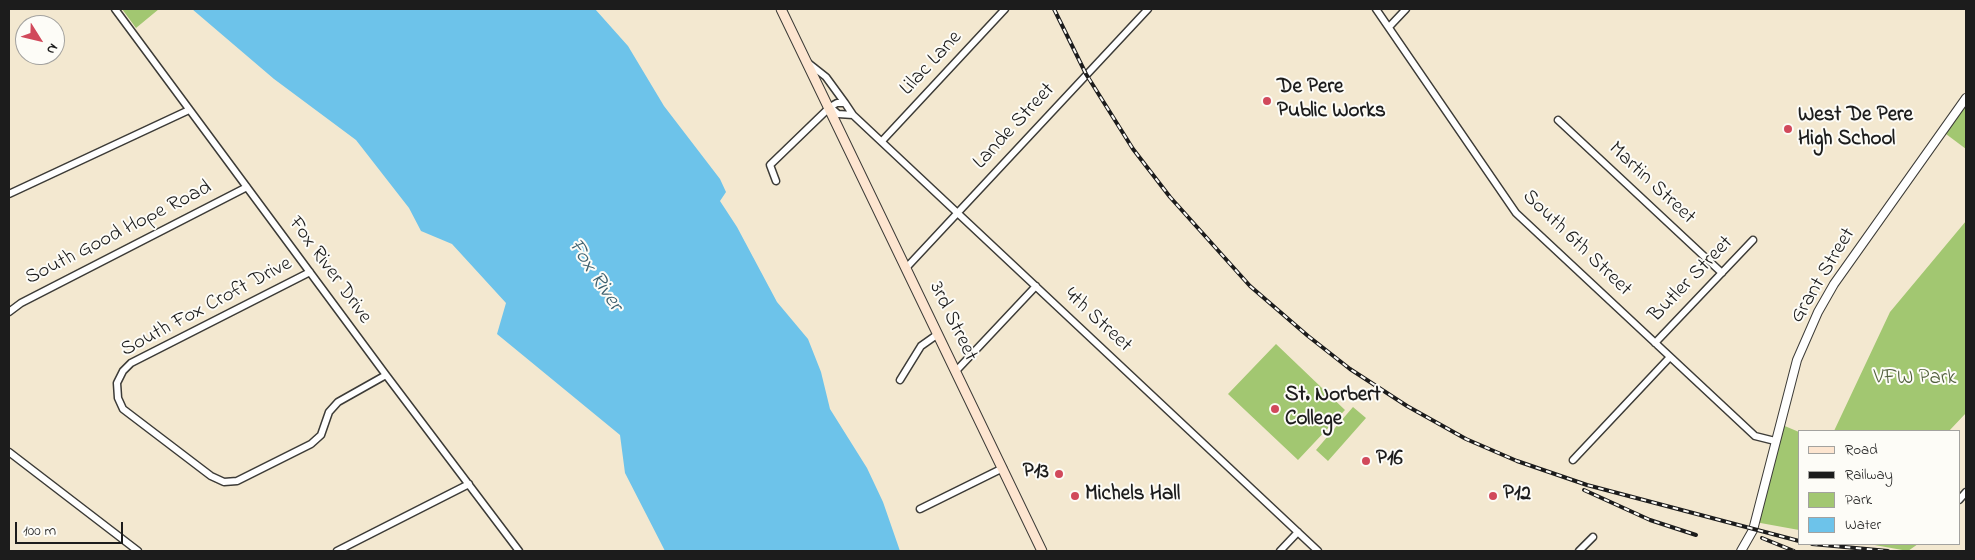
<!DOCTYPE html>
<style>
body{margin:0}
#map{position:relative;width:1975px;height:560px;overflow:hidden;background:#f3e8d0;font-family:"Indie Flower",sans-serif}
canvas{display:block}
.frame{position:absolute;inset:0;border:10px solid #1c1c1c;pointer-events:none}
.legend{position:absolute;left:1798px;top:430px;width:162px;height:115px;box-sizing:border-box;background:#fdfcf7;border:1px solid #a3a29f;margin:0;padding:6px 9px;list-style:none;font-size:15px;color:#1c1c1c}
.legend li{display:flex;align-items:center;gap:10px;height:25px}
.legend b{width:25px;border:1px solid #a3a29f}
.north{position:absolute;left:15px;top:15px;width:50px;height:50px;box-sizing:border-box;background:#fdfcf7;border:1px solid #a3a29f;border-radius:50%;rotate:126deg;font-size:14px;font-weight:700;line-height:20px;text-align:center;color:#1c1c1c}
.north::after{content:'';display:block;margin:auto;width:18px;height:22px;background:#d1495b;clip-path:polygon(50% 0,100% 100%,50% 72%,0 100%)}
.scale{position:absolute;left:15px;top:522px;width:108px;height:22px;box-sizing:border-box;border:2px solid #1c1c1c;border-top:0;padding-left:6px;font-size:15px;line-height:18px;white-space:nowrap;color:#1c1c1c;-webkit-text-stroke:4px #fdfcf7;paint-order:stroke}
</style>
<div id="map">
<canvas width="1975" height="560"></canvas>
<div class="frame"></div>
<ul class="legend">
<li><b style="height:6px;background:#fde5d0"></b>Road</li>
<li><b style="height:6px;background:#1c1c1c"></b>Railway</li>
<li><b style="height:14px;background:#a2c771"></b>Park</li>
<li><b style="height:14px;background:#6dc3ea"></b>Water</li>
</ul>
<div class="north">N</div>
<div class="scale">100 m</div>
</div>
<script>
const ctx = document.querySelector('canvas').getContext('2d');
ctx.lineJoin = 'round';
function fillPath(path, color) { ctx.fillStyle = color; ctx.fill(path, 'evenodd'); }
const toPath = rows => new Path2D(rows.map(r => 'M' + r).join(''));
function strokePath(path, color, width, dash) { ctx.strokeStyle = color; ctx.lineWidth = width; ctx.lineCap = dash ? 'butt' : 'round'; ctx.setLineDash(dash || []); ctx.stroke(path); }
function drawText(font, color, halo, rows, align = 'center') {
  ctx.font = font + ' "Indie Flower",sans-serif'; ctx.lineWidth = 4; ctx.setLineDash([]); ctx.textBaseline = 'middle'; ctx.strokeStyle = halo; ctx.fillStyle = color; for (const [text, x, y, turn = 0] of rows) {
    ctx.save(); ctx.translate(x, y); ctx.rotate((+turn || 0) * Math.PI / 180); ctx.textAlign = isNaN(turn) ? turn : align; if (halo) ctx.strokeText(text, 0, 0); ctx.fillText(text, 0, 0); ctx.restore();
  }
}
fillPath(toPath([
 [122,9,159,9,136,28],
 [1966,98,1966,149,1942,131],
 [1966,221,1966,413,1949,431,1834,431,1890,312],
 [1276,344,1345,410,1298,460,1228,394],
 [1353,407,1366,418,1328,461,1316,450],
 [1780,424,1799,432,1799,530,1755,522],
 [1869,544,1918,544,1908,551]
]), '#a2c771');
fillPath(toPath([
 [192,9,595,9,628,46,664,106,720,179,726,192,720,201,737,227,777,302,808,339,821,372,830,409,867,468,883,502,900,551,665,551,625,473,620,435,497,334,506,303,452,244,421,231,409,208,356,140,274,79]
]), '#6dc3ea');
const minor = toPath([
 [115,9,386,375,519,551],
 [1376,9,1516,213,1755,436,1775,441],
 [1389,27,1406,9],
 [807,62,826,77,845,103],
 [830,107,838,114,853,115],
 [1558,120,1722,273],
 [882,141,1005,9],
 [776,181,770,165,830,107,837,103,845,103,853,115,1318,551],
 [9,194,189,110],
 [907,267,1148,9],
 [310,272,131,363,123,371,117,383,118,398,123,409,211,476,224,482,237,481,311,444,321,435,329,412,338,402,386,375],
 [9,312,21,303,247,187],
 [1655,343,1753,240],
 [956,371,1036,286],
 [900,380,921,346,938,334],
 [9,452,138,551],
 [1573,460,1670,357],
 [1959,500,1966,492],
 [920,509,1003,468],
 [337,551,469,484],
 [1280,551,1298,532],
 [1579,551,1593,537]
]);
const tertiary = toPath([
 [1741,551,1753,530,1797,360,1818,312,1834,284,1966,98]
]);
const secondary = toPath([
 [781,9,1042,551]
]);
strokePath(minor, '#3c3b37', 9);
strokePath(tertiary, '#3c3b37', 10);
strokePath(secondary, '#3c3b37', 11);
strokePath(minor, '#fff', 6);
strokePath(tertiary, '#fff', 8);
strokePath(secondary, '#fde5d0', 9);
const rail = toPath([
 [1054,9,1086,74,1133,149,1170,197,1250,286,1308,336,1350,369,1407,406,1466,439,1517,461,1587,485,1799,541],
 [1584,490,1650,520,1696,535],
 [1762,538,1794,551],
 [1812,544,1888,551]
]);
strokePath(rail, '#1c1c1c', 4);
strokePath(rail, '#fdfcf7', 2, [5.5]);
for (const [x, y, r, color] of [
 [1267,101,5,"#d1495b"],
 [1788,129,5,"#d1495b"],
 [1275,409,5,"#d1495b"],
 [1366,461,5,"#d1495b"],
 [1059,474,5,"#d1495b"],
 [1075,496,5,"#d1495b"],
 [1493,496,5,"#d1495b"]
]) { const dot = new Path2D(); dot.arc(x, y, r, 0, 2 * Math.PI); ctx.fillStyle = color; ctx.fill(dot); strokePath(dot, '#fdfcf7', 2); }
drawText('21px', '#1c1c1c', '#fdfcf7', [
 ["Lilac Lane",932,64,-47],
 ["Lande Street",1015,127,-47],
 ["Martin Street",1651,184,43],
 ["South Good Hope Road",119,234,-27],
 ["South 6th Street",1576,244,44],
 ["Fox River Drive",329,271,54],
 ["Grant Street",1824,276,-59],
 ["Butler Street",1692,280,-46],
 ["South Fox Croft Drive",207,308,-28],
 ["4th Street",1097,321,43],
 ["3rd Street",952,322,64]
]);
drawText('bold 21px', '#1c1c1c', '#fdfcf7', [
 ["De Pere",1277,89],
 ["Public Works",1277,113],
 ["West De Pere",1798,117],
 ["High School",1798,141],
 ["St. Norbert",1285,397],
 ["College",1285,421],
 ["P16",1376,461],
 ["P13",1049,474,"right"],
 ["Michels Hall",1085,496],
 ["P12",1503,496]
], 'left');
drawText('21px', '#52603e', '#fdfcf7', [
 ["VFW Park",1915,380]
]);
drawText('italic 22px', '#3c5f6e', '#fdfcf7', [
 ["Fox River",594,276,57]
]);
</script>
